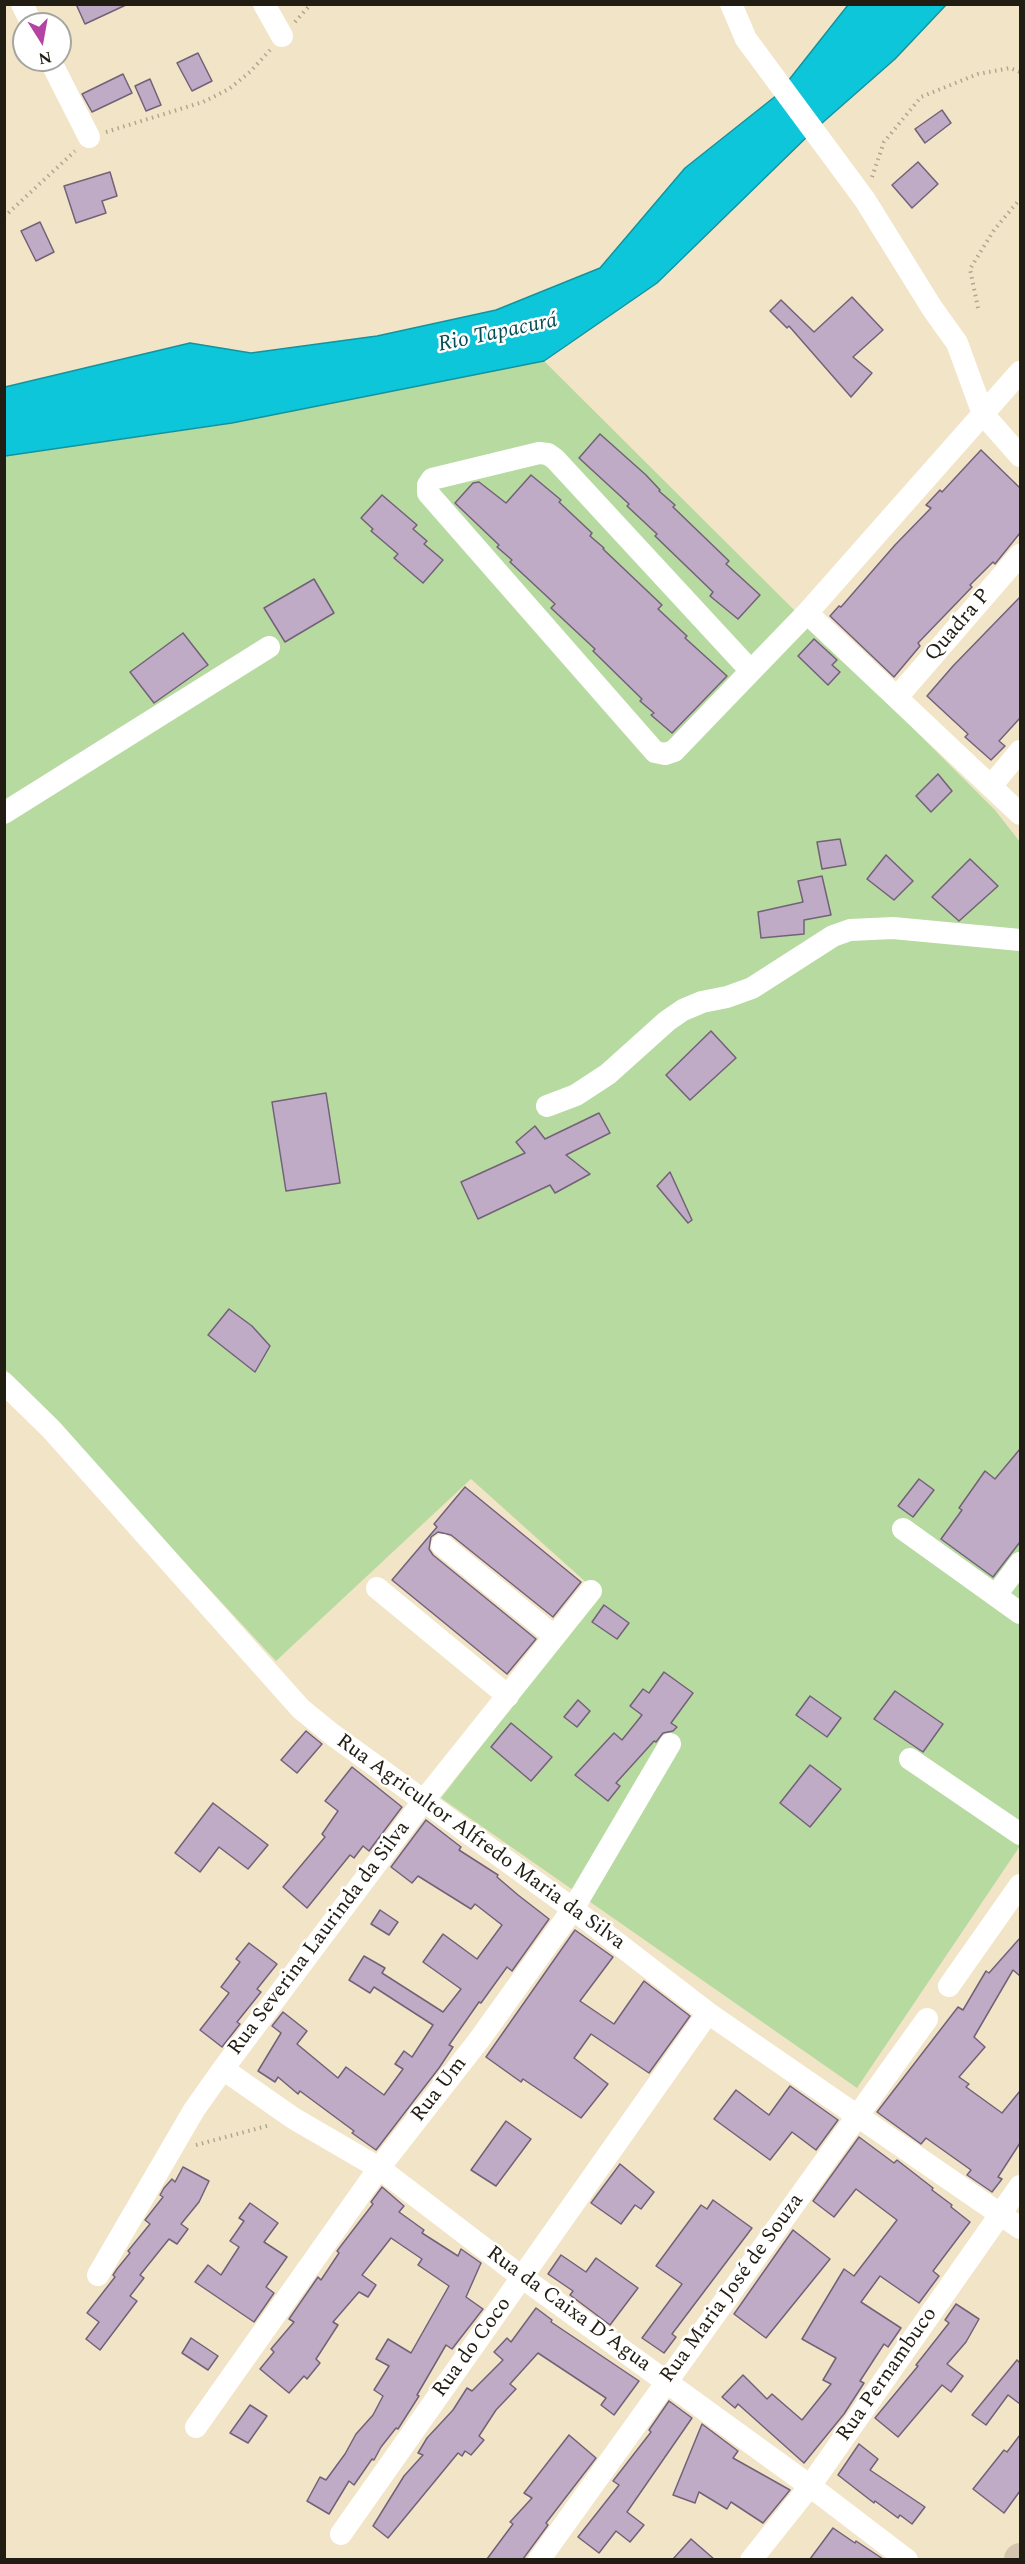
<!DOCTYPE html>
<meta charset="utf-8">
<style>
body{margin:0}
#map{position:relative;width:1025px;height:2564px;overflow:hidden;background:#f2e5c7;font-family:Spectral,serif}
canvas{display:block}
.frame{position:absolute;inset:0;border:6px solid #221d12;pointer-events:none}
.north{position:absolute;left:12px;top:12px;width:60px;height:60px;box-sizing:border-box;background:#fff;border:2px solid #a7a5a0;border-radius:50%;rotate:169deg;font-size:16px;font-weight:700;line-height:24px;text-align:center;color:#221d12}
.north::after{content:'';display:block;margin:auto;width:21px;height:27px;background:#b344a2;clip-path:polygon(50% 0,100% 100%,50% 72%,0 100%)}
</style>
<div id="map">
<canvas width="1025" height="2564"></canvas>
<div class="frame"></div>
<div class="north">N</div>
</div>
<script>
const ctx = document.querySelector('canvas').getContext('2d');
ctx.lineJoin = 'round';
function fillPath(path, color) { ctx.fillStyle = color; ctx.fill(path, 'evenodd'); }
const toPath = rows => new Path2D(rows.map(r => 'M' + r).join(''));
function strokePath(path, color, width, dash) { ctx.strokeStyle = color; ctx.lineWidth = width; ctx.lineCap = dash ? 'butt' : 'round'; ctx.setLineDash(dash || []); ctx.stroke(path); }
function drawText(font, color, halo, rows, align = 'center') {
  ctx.font = font + ' Spectral,serif'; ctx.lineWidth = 5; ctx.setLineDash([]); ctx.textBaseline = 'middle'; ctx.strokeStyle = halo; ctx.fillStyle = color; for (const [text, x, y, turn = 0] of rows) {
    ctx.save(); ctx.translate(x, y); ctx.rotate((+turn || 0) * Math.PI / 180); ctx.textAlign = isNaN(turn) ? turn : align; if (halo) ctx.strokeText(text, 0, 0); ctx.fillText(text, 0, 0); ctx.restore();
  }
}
fillPath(toPath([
 [544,361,995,810,1020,842,1020,1846,857,2088,441,1798,599,1594,471,1479,276,1661,5,1369,4,456,222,425]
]), '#b6daa0');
const water = toPath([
 [848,5,946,5,895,59,813,131,657,283,544,361,232,423,5,456,5,387,190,343,251,353,377,336,496,310,600,268,685,168,777,95,848,5]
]);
fillPath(water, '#0dc6da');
strokePath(water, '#13939e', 1.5);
const building = toPath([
 [76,4,128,4,85,24,76,4],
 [198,53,212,81,192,91,177,63,198,53],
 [123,74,132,93,92,112,82,94,123,74],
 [150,79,161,105,146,111,135,86,150,79],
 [942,110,951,123,925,143,915,129,942,110],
 [918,162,938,184,912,208,892,185,918,162],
 [110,172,117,196,102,201,106,213,76,223,64,186,110,172],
 [40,222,54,252,36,261,21,231,40,222],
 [852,297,883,330,853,357,872,373,851,397,789,326,787,328,770,311,781,300,814,332,852,297],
 [600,434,646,475,660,490,659,491,675,505,673,507,729,561,726,564,760,595,738,619,710,596,713,592,655,536,657,534,627,506,629,504,579,458,600,434],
 [981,450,1020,488,1020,533,995,564,993,562,970,585,972,587,918,643,920,646,894,677,830,616,839,606,841,607,895,545,931,508,926,505,940,490,942,492,981,450],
 [531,475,561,500,559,502,592,533,590,536,604,548,603,549,662,605,658,609,687,636,685,638,727,676,672,733,651,715,654,713,640,701,642,699,593,651,595,649,551,608,555,604,510,562,512,560,497,547,499,545,455,503,473,483,479,482,506,503,531,475],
 [382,495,417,525,413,529,427,541,424,544,443,560,423,583,394,558,398,554,371,531,373,529,361,518,382,495],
 [314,579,334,613,285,642,264,608,314,579],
 [1020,597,1020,718,999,741,1005,746,991,760,965,737,968,734,927,696,953,666,1020,597],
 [183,633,208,665,154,703,130,672,183,633],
 [814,639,837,660,832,665,840,672,828,685,798,656,814,639],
 [938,774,952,791,931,812,916,796,938,774],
 [840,839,846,865,822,869,817,842,840,839],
 [886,855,913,881,894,900,867,879,886,855],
 [970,859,998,886,959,921,932,897,970,859],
 [822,876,831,915,804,920,804,934,761,938,758,912,803,902,798,881,822,876],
 [711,1031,736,1058,690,1100,666,1075,711,1031],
 [326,1093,340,1183,286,1191,272,1102,326,1093],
 [599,1113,610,1133,566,1155,590,1174,555,1193,550,1185,478,1219,461,1182,525,1153,516,1142,535,1126,545,1139,599,1113],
 [670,1172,692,1220,688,1223,657,1186,670,1172],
 [229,1309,252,1326,270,1346,255,1372,208,1335,229,1309],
 [1020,1449,1020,1542,993,1577,941,1539,962,1510,959,1508,985,1471,995,1479,1020,1449],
 [919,1479,934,1490,913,1517,898,1506,919,1479],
 [465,1487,581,1582,553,1617,451,1535,438,1532,431,1537,429,1549,433,1555,536,1639,507,1674,392,1580,437,1527,434,1524,465,1487],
 [604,1605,629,1623,617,1639,592,1622,604,1605],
 [664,1672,693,1693,671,1723,677,1727,673,1731,663,1733,656,1742,654,1741,616,1783,620,1786,608,1801,575,1775,614,1733,622,1740,642,1715,630,1706,643,1689,649,1693,664,1672],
 [895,1691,943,1724,923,1752,874,1719,895,1691],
 [810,1696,841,1718,827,1737,796,1715,810,1696],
 [578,1700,590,1711,577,1727,564,1717,578,1700],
 [511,1723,552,1757,531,1781,491,1747,511,1723],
 [306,1731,322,1744,297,1773,281,1760,306,1731],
 [810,1765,841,1789,810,1827,780,1803,810,1765],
 [352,1767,402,1807,369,1851,363,1846,354,1858,350,1855,307,1908,283,1887,325,1837,322,1834,338,1811,325,1801,352,1767],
 [213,1803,268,1845,248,1869,219,1847,200,1872,175,1853,213,1803],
 [426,1820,461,1847,459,1850,498,1875,497,1877,518,1895,549,1919,512,1971,507,1967,481,2003,479,2002,449,2045,453,2047,439,2068,376,2150,352,2133,354,2131,300,2091,298,2094,278,2077,275,2082,258,2071,281,2033,272,2026,283,2012,307,2031,297,2044,338,2078,346,2067,384,2095,403,2069,395,2064,404,2051,412,2057,433,2025,374,1987,370,1993,349,1980,364,1956,385,1968,382,1973,443,2012,461,1989,423,1962,443,1934,477,1959,502,1925,475,1904,471,1909,418,1876,412,1883,391,1867,426,1820],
 [380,1910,398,1922,389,1935,371,1924,380,1910],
 [575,1930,613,1957,580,2001,614,2024,644,1981,690,2016,649,2073,591,2034,574,2058,608,2084,581,2118,523,2079,521,2082,486,2057,575,1930],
 [1020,1938,1020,1976,1013,1970,974,2037,985,2047,959,2077,969,2084,966,2087,1002,2113,1020,2091,1020,2143,998,2177,1002,2179,992,2192,967,2175,971,2170,926,2138,921,2144,877,2112,958,2007,963,2010,986,1971,989,1973,1020,1938],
 [249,1943,277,1964,257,1989,261,1992,237,2022,240,2024,222,2047,200,2030,229,1993,221,1987,240,1962,236,1959,249,1943],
 [790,2086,838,2120,816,2150,792,2132,770,2160,714,2119,736,2090,769,2115,790,2086],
 [506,2121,531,2139,496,2186,471,2170,506,2121],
 [859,2137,894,2163,897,2160,933,2188,932,2190,952,2205,951,2207,970,2222,933,2271,939,2276,919,2303,880,2276,861,2302,901,2328,888,2347,884,2344,860,2381,864,2383,844,2414,804,2463,738,2404,735,2408,722,2397,743,2375,767,2399,772,2394,802,2420,831,2384,823,2380,836,2358,802,2339,844,2269,854,2276,897,2220,856,2189,834,2217,813,2201,859,2137],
 [620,2164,654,2192,641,2209,635,2205,621,2224,591,2203,620,2164],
 [183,2167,209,2181,199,2202,181,2224,188,2229,177,2244,169,2239,140,2275,144,2278,130,2296,137,2301,100,2350,86,2339,99,2322,87,2313,115,2277,113,2275,117,2269,130,2253,128,2251,150,2224,145,2220,163,2197,160,2195,164,2188,172,2179,175,2182,183,2167],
 [382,2187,404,2206,399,2212,424,2230,422,2233,458,2256,461,2249,481,2263,466,2297,483,2309,452,2349,446,2345,417,2395,419,2396,398,2429,396,2428,381,2447,374,2460,372,2459,354,2485,349,2481,329,2514,307,2501,320,2477,326,2480,345,2454,356,2434,373,2415,383,2396,374,2390,389,2366,376,2359,388,2339,411,2353,449,2286,418,2265,422,2259,391,2238,362,2275,376,2285,368,2297,359,2292,333,2322,338,2325,316,2359,320,2363,307,2379,304,2376,289,2393,260,2369,274,2352,271,2349,294,2322,289,2319,318,2277,321,2280,339,2253,337,2251,373,2204,371,2202,382,2187],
 [713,2200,752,2228,672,2334,676,2337,664,2353,642,2338,682,2284,656,2266,701,2205,707,2209,713,2200],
 [250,2203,278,2223,264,2242,287,2257,266,2287,274,2293,254,2322,195,2282,208,2265,221,2275,239,2247,230,2241,244,2221,239,2218,250,2203],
 [793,2230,830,2259,766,2338,734,2314,793,2230],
 [561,2255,586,2272,596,2258,638,2288,610,2325,570,2295,573,2291,548,2274,561,2255],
 [956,2304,979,2319,966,2342,947,2364,963,2376,951,2392,942,2385,898,2437,875,2418,918,2366,916,2365,949,2323,945,2320,956,2304],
 [536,2308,552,2320,551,2322,639,2381,614,2415,601,2405,606,2398,538,2353,510,2384,516,2389,496,2410,479,2436,484,2440,471,2455,465,2451,462,2456,458,2453,388,2538,373,2526,404,2476,423,2455,418,2453,427,2438,453,2410,467,2388,472,2391,503,2360,494,2352,507,2338,511,2342,536,2308],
 [191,2338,218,2356,208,2370,182,2353,191,2338],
 [1017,2360,1020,2363,1020,2404,1008,2395,986,2425,972,2415,1017,2360],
 [669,2401,692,2418,627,2512,644,2525,630,2542,616,2531,599,2553,578,2537,619,2485,613,2481,651,2432,649,2430,669,2401],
 [250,2405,267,2416,248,2443,230,2433,250,2405],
 [702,2424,738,2451,733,2458,790,2490,763,2523,731,2502,727,2509,699,2492,695,2503,673,2495,702,2424],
 [569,2435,596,2458,546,2523,548,2525,523,2559,487,2559,513,2524,510,2522,532,2498,524,2493,569,2435],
 [1020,2435,1020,2491,1004,2513,973,2489,1004,2450,1007,2452,1020,2435],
 [859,2444,878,2459,870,2470,925,2507,912,2524,900,2515,898,2518,875,2501,874,2503,838,2475,859,2444],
 [833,2528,855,2543,856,2541,883,2559,810,2559,833,2528],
 [691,2539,714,2559,673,2559,691,2539]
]);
fillPath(building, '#bfabc5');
strokePath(building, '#736178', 1.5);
strokePath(toPath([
 [295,22,311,4],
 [106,132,203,102,229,89,250,72,270,50],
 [872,177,884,142,921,97,978,74,1010,68,1020,72],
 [4,217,75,151],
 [978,308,970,269,994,230,1020,199],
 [196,2145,267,2126]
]), '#b1a68e', 4, [1.5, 4.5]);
strokePath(toPath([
 [22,4,32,24],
 [264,4,282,36],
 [731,4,746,39,865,200,932,308,957,343,983,414,1020,456],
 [50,60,89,137],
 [807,613,1020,814],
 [751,671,555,459,548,454,539,453,432,479,428,485,428,493,655,752,665,754,674,751,751,671,807,613,1020,372],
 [898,696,1020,555],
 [992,785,1020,751],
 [4,813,269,647],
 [547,1106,576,1095,608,1074,667,1021,683,1010,702,1002,727,997,752,988,833,936,850,930,893,928,1020,940],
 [4,1383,51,1429,301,1709,333,1735,573,1909,708,2013,1020,2228],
 [903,1529,1020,1613],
 [442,1545,554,1636],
 [377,1588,508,1696],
 [996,1595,1020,1563],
 [910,1759,1020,1834],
 [949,1986,1020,1885],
 [223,2069,293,2118,379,2168,523,2278,810,2486,907,2560],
 [98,2275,194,2110,223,2069,424,1800,591,1591],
 [196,2427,379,2168,479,2040,573,1909,670,1744],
 [341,2534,708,2013],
 [539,2560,927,2019],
 [751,2560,810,2486,1020,2186]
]), '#fff', 22);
strokePath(toPath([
 [1020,2560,1020,2559]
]), '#d6c5ae', 32);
drawText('21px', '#221d12', '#fff', [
 ["Quadra P",959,626,-49],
 ["Rua Agricultor Alfredo Maria da Silva",480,1843,36],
 ["Rua Severina Laurinda da Silva",320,1939,-53],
 ["Rua Um",440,2090,-52],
 ["Rua Maria José de Souza",733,2289,-54],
 ["Rua da Caixa D´Agua",568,2310,36],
 ["Rua do Coco",473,2348,-54],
 ["Rua Pernambuco",888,2375,-55]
]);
drawText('italic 22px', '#074d55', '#fff', [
 ["Rio Tapacurá",498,334,-12]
]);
</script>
